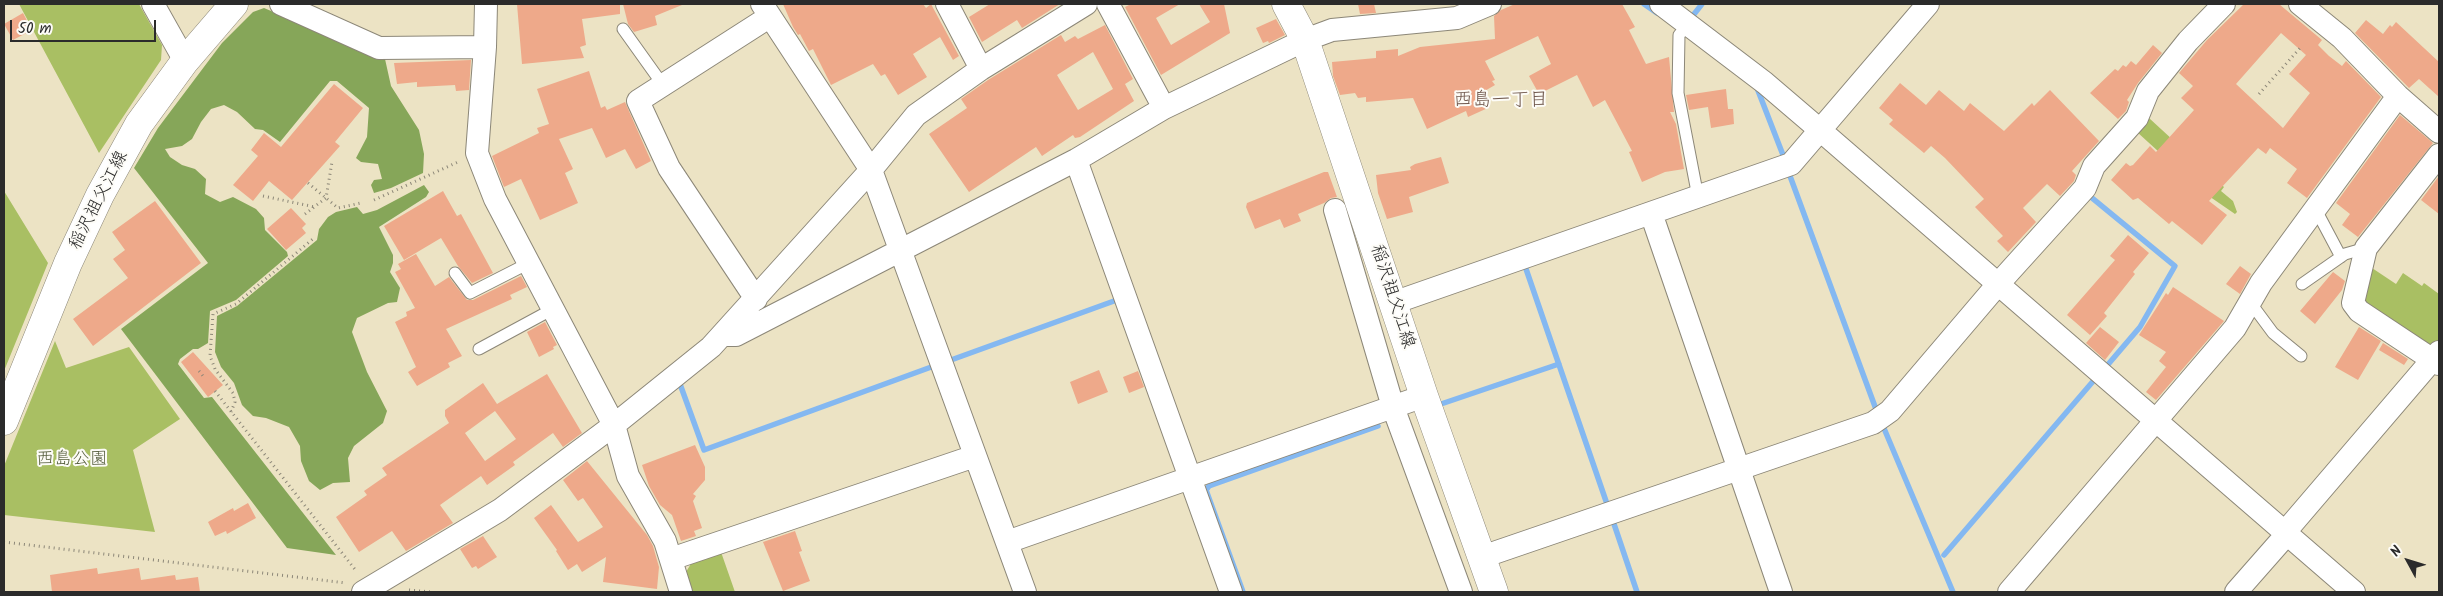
<!DOCTYPE html>
<meta charset="utf-8">
<style>
body{margin:0}
#map{position:relative;width:2443px;height:596px;overflow:hidden;background:#ece3c4;font-family:Kalam,sans-serif}
canvas{display:block}
.frame{position:absolute;inset:0;border:5px solid #2b2b2b;pointer-events:none}
.north{position:absolute;left:2383px;top:536px;width:50px;height:50px;-webkit-text-stroke:4px #fdfcf7;paint-order:stroke;rotate:309deg;font-size:14px;font-weight:700;line-height:20px;text-align:center;color:#2b2b2b}
.north::after{content:'';display:block;margin:auto;width:18px;height:22px;background:#2b2b2b;clip-path:polygon(50% 0,100% 100%,50% 72%,0 100%)}
.scale{position:absolute;left:10px;top:20px;width:146px;height:22px;box-sizing:border-box;border:2px solid #2b2b2b;border-top:0;padding-left:6px;font-size:15px;line-height:18px;white-space:nowrap;color:#2b2b2b;-webkit-text-stroke:4px #fdfcf7;paint-order:stroke}
</style>
<div id="map">
<canvas width="2443" height="596"></canvas>
<div class="frame"></div>
<div class="north">N</div>
<div class="scale">50 m</div>
</div>
<script>
const ctx = document.querySelector('canvas').getContext('2d');
ctx.lineJoin = 'round';
function fillPath(path, color) { ctx.fillStyle = color; ctx.fill(path, 'evenodd'); }
const toPath = rows => new Path2D(rows.map(r => 'M' + r).join(''));
function strokePath(path, color, width, dash) { ctx.strokeStyle = color; ctx.lineWidth = width; ctx.lineCap = dash ? 'butt' : 'round'; ctx.setLineDash(dash || []); ctx.stroke(path); }
function drawText(font, color, halo, rows, align = 'center') {
  ctx.font = font + ' Kalam,"Klee One",sans-serif'; ctx.lineWidth = 4; ctx.setLineDash([]); ctx.textBaseline = 'middle'; ctx.strokeStyle = halo; ctx.fillStyle = color; for (const [text, x, y, turn = 0] of rows) {
    ctx.save(); ctx.translate(x, y); ctx.rotate((+turn || 0) * Math.PI / 180); ctx.textAlign = isNaN(turn) ? turn : align; if (halo) ctx.strokeText(text, 0, 0); ctx.fillText(text, 0, 0); ctx.restore();
  }
}
fillPath(toPath([
 [19,4,139,4,162,45,161,60,99,153],
 [2149,118,2224,187,2221,191,2233,201,2237,212,2235,214,2203,192,2137,132],
 [4,191,48,263,4,371],
 [2369,266,2396,284,2403,273,2422,286,2424,283,2439,294,2439,345,2435,349,2360,300],
 [55,341,66,368,129,347,180,419,133,450,155,532,4,515,4,466],
 [721,552,735,592,690,592,686,572,692,562]
]), '#a9bf63');
fillPath(toPath([
 [264,8,385,59,391,86,419,130,424,154,423,173,391,188,374,193,371,185,374,180,382,179,378,164,361,162,356,158,367,137,369,108,337,81,330,81,280,142,263,130,255,129,237,112,224,105,211,109,201,122,192,139,182,146,165,149,170,157,182,165,195,169,206,179,205,194,220,202,233,197,256,209,264,218,265,230,287,252,288,256,236,300,210,311,208,343,198,349,193,349,180,359,178,364,204,398,212,397,336,555,287,548,121,329,208,263,134,168,158,128,222,43,253,12],
 [424,185,429,192,426,197,379,227,393,255,393,263,390,272,400,288,397,302,388,303,357,318,352,332,367,372,387,411,383,423,354,446,348,458,350,482,333,483,320,490,309,481,301,461,300,446,289,427,266,418,253,416,242,405,234,383,221,367,215,352,217,316,237,306,317,240,319,229,328,217,336,212,357,207,363,214,377,210]
]), '#86a659');
strokePath(toPath([
 [1644,4,1657,13],
 [1691,18,1702,4],
 [1757,88,1783,155],
 [1790,176,1877,412],
 [2091,197,2175,266,2140,327,2105,368],
 [1525,266,1607,504],
 [951,360,1114,301],
 [680,384,704,450,934,366],
 [1441,404,1559,364],
 [1883,426,1953,592],
 [1613,521,1637,592],
 [1944,555,2095,379],
 [1243,592,1206,490,1209,486,1378,426]
]), '#84b8f1', 5.5);
fillPath(toPath([
 [517,4,620,4,620,14,582,19,586,45,580,47,584,58,522,64],
 [623,4,682,4,682,5,655,16,657,25,634,32,628,24],
 [783,4,923,4,926,8,931,4,959,56,953,60,940,37,913,54,927,77,898,95,885,74,881,76,873,64,831,85,813,49,809,51,800,34,798,35,793,27],
 [990,4,1060,4,1022,28,1017,20,982,42,969,17],
 [1131,4,1180,4,1156,18,1171,45,1210,22,1199,4,1224,4,1230,33,1161,75,1125,7],
 [1358,4,1374,4,1376,13,1360,14],
 [1515,4,1622,4,1635,27,1629,30,1646,64,1669,57,1674,112,1670,112,1676,124,1684,169,1665,172,1642,182,1629,152,1632,151,1605,100,1593,107,1577,75,1539,94,1529,76,1551,64,1538,36,1485,61,1495,80,1492,81,1495,85,1483,92,1490,107,1468,117,1466,111,1427,129,1413,98,1366,102,1366,97,1358,98,1355,93,1340,95,1333,76,1332,62,1376,58,1376,51,1398,49,1398,56,1420,47,1495,39,1494,16,1501,10],
 [2244,4,2279,4,2322,40,2318,45,2329,56,2342,66,2346,61,2381,97,2307,198,2287,183,2297,169,2270,148,2266,154,2258,148,2209,201,2227,215,2202,245,2172,221,2169,224,2138,198,2133,200,2111,180,2126,163,2130,166,2133,165,2150,146,2156,152,2194,110,2181,98,2193,86,2179,73,2207,40],
 [2281,33,2306,55,2289,74,2310,93,2283,128,2236,84],
 [23,13,32,30,13,40,4,24],
 [1276,19,1285,35,1269,43,1268,41,1263,43,1256,28],
 [2366,20,2383,34,2390,25,2392,27,2396,22,2439,62,2439,97,2419,79,2409,88,2355,33],
 [1105,25,1133,79,1125,84,1134,101,1080,137,1075,138,1073,135,1042,156,1036,147,969,192,929,134,967,108,961,99,988,80,1061,35,1065,42,1075,36,1078,39],
 [1093,52,1113,89,1078,110,1057,75],
 [2153,45,2162,53,2138,83,2127,100,2129,102,2126,111,2118,119,2090,93,2115,69,2118,71,2123,65,2126,67,2131,61,2136,65],
 [471,60,469,90,456,91,455,85,417,87,417,82,397,84,394,63],
 [589,71,601,108,605,106,607,110,625,102,651,161,636,169,625,149,606,158,592,128,559,139,573,169,565,173,578,203,540,220,521,179,504,187,492,156,539,133,537,128,549,124,537,89],
 [1900,83,1926,105,1939,90,1964,111,1970,103,2004,131,2032,103,2034,106,2050,90,2099,141,2072,171,2076,175,2074,181,2060,196,2047,184,2023,208,2036,222,2008,252,1997,241,2003,236,1975,207,1984,199,1945,158,1931,146,1924,153,1889,124,1893,120,1879,108],
 [334,84,363,108,335,142,340,146,292,200,269,181,253,201,233,185,258,156,251,150,264,133,281,147],
 [1726,89,1728,109,1733,109,1734,124,1711,128,1708,107,1689,110,1686,95],
 [2400,115,2433,143,2358,237,2342,225,2350,214,2336,203],
 [1441,157,1449,183,1409,197,1413,212,1387,219,1378,193,1376,175,1411,170,1410,167,1415,164],
 [1324,172,1328,172,1337,197,1331,198,1324,203,1298,214,1301,221,1284,228,1280,219,1255,229,1246,207,1247,203],
 [2439,176,2439,214,2421,200],
 [443,191,457,216,461,214,493,273,472,283,458,266,441,238,404,260,384,226],
 [155,201,201,263,93,346,73,319,128,278,113,259,125,250,112,232],
 [291,208,306,224,302,228,306,233,286,250,267,229],
 [2128,235,2149,253,2133,272,2135,274,2104,313,2107,316,2090,335,2067,315,2115,260,2110,256],
 [416,254,435,286,449,277,467,300,473,300,521,276,527,287,510,295,512,299,446,329,462,356,448,363,450,367,417,386,408,372,416,367,395,322,407,316,406,312,415,308,395,272,401,269,398,264],
 [2240,266,2251,274,2240,294,2226,284],
 [2333,272,2345,281,2342,290,2315,324,2300,311],
 [2173,287,2224,321,2156,400,2146,392,2166,367,2159,361,2166,352,2139,335,2166,293,2168,295],
 [545,322,557,345,553,347,554,349,539,357,527,332],
 [2100,327,2119,342,2105,360,2086,343],
 [2359,327,2381,341,2358,380,2335,367],
 [2383,343,2408,359,2404,365,2379,350],
 [193,352,223,385,208,397,181,362],
 [1099,370,1108,392,1078,404,1070,382],
 [1138,371,1144,387,1129,393,1123,377],
 [547,374,582,433,563,447,553,433,513,462,515,465,487,485,481,476,440,505,453,523,406,551,392,531,359,552,336,517,367,495,364,491,387,475,382,468,449,423,445,416,445,410,483,383,497,404],
 [495,411,516,439,485,461,465,433],
 [695,445,705,467,705,480,693,494,696,496,693,501,702,528,694,531,696,536,681,541,672,515,660,505,649,486,642,465],
 [587,461,647,535,653,546,659,567,657,589,603,582,606,557,582,572,577,564,568,570,556,551,557,550,534,518,551,505,578,542,603,527,583,498,578,501,563,480],
 [248,503,256,518,227,534,226,531,215,536,208,522,233,508,234,511],
 [795,531,802,551,799,552,810,581,783,591,763,542],
 [483,536,497,557,478,569,476,566,472,568,460,549],
 [97,568,98,574,139,568,141,580,175,575,176,580,198,577,200,592,52,592,50,575]
]), '#eea98a');
const service = toPath([
 [1688,24,1679,35,1678,93,1698,197],
 [623,29,663,85],
 [2315,208,2341,257],
 [455,273,470,293,529,263],
 [2302,284,2345,254,2366,248],
 [2250,302,2273,333,2301,356],
 [479,349,553,309]
]);
const minor = toPath([
 [153,4,185,61],
 [281,4,379,48,485,47],
 [486,4,485,47,477,153,495,199,614,425,628,476,665,541,681,592],
 [762,4,871,170,1025,592],
 [947,4,981,69],
 [1108,4,1164,108],
 [1661,4,1765,83,1820,130,2354,592],
 [2300,4,2342,38,2398,96,2439,132],
 [2439,155,2366,248,2353,303,2359,311,2439,364],
 [1076,160,1231,592],
 [1335,210,1393,407,1461,592],
 [1651,213,1781,592],
 [756,299,669,168,638,101,769,17],
 [1393,303,1791,164,1928,4],
 [724,335,736,335,1076,160,1164,108,1305,40,1332,30,1457,18,1490,4],
 [2285,532,2439,352],
 [1007,542,1424,396],
 [1482,557,1873,423,1890,411,1999,283,2085,188,2094,166,2137,118,2148,91,2188,41,2224,4],
 [671,559,975,456],
 [363,592,500,510,614,425,711,347,871,170,916,115,981,69,1086,4],
 [2009,592,2235,328,2261,283,2398,96],
 [2236,592,2287,534]
]);
const secondary = toPath([
 [1286,4,1305,40,1424,396,1494,592],
 [4,421,68,263,100,195,139,124,185,61,234,4]
]);
strokePath(service, '#8c8778', 13);
strokePath(minor, '#8c8778', 24);
strokePath(secondary, '#8c8778', 29);
strokePath(toPath([
 [2259,94,2301,47],
 [308,183,338,208,361,203],
 [263,196,315,207],
 [374,200,458,162],
 [305,214,326,198,332,162],
 [199,371,203,376],
 [215,391,357,572],
 [231,412,235,402,233,393,215,369,210,356,213,314,236,304,314,238],
 [4,542,346,583],
 [409,590,431,592]
]), '#8c8778', 3, [1, 4]);
strokePath(service, '#fff', 11);
strokePath(minor, '#fff', 22);
strokePath(secondary, '#fff', 28);
drawText('18px', '#2b2b2b', '#fdfcf7', [
 ["稲沢祖父江線",100,201,-63],
 ["稲沢祖父江線",1391,297,72]
]);
drawText('18px', '#575f3f', '#fdfcf7', [
 ["西島公園",72,461]
]);
drawText('19px', '#6f574c', '#fdfcf7', [
 ["西島一丁目",1501,102]
]);
</script>
